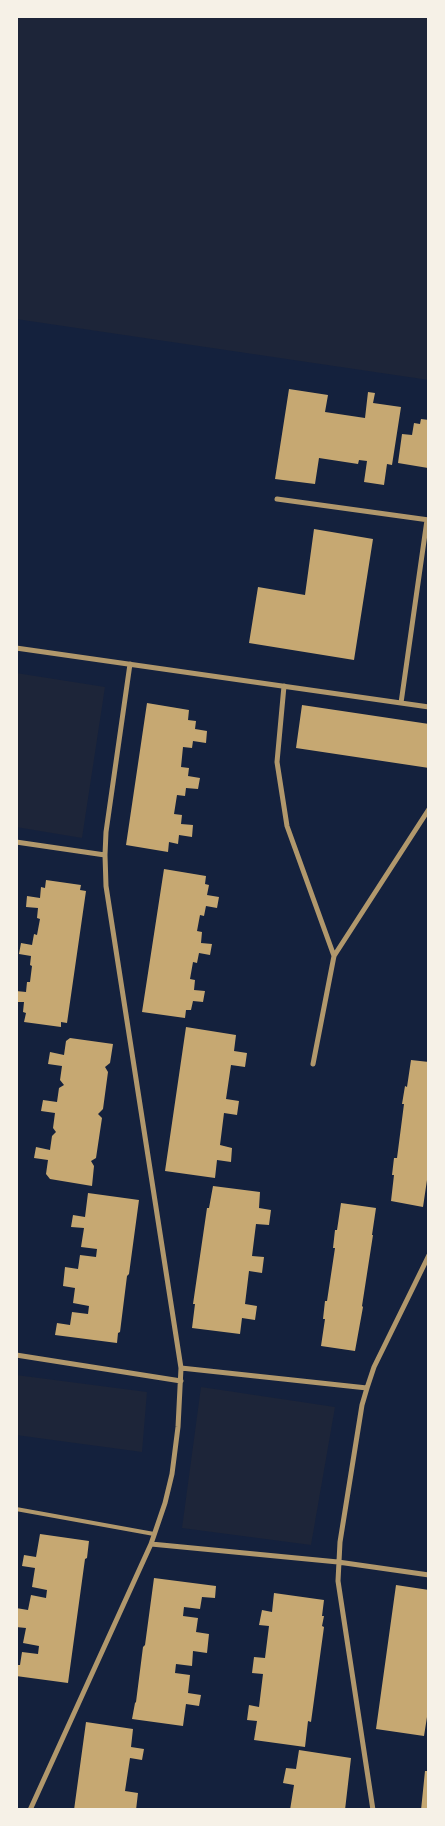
<!DOCTYPE html>
<style>
body{margin:0}
#map{position:relative;width:445px;height:1826px;overflow:hidden;background:#14213d;font-family:"Titillium Web",sans-serif}
canvas{display:block}
.frame{position:absolute;inset:0;border:18px solid #f6f1e7;pointer-events:none}
</style>
<div id="map">
<canvas width="445" height="1826"></canvas>
<div class="frame"></div>
</div>
<script>
const ctx = document.querySelector('canvas').getContext('2d');
ctx.lineJoin = 'round';
function fillPath(path, color) { ctx.fillStyle = color; ctx.fill(path, 'evenodd'); }
const toPath = rows => new Path2D(rows.map(r => 'M' + r).join(''));
function strokePath(path, color, width, dash) { ctx.strokeStyle = color; ctx.lineWidth = width; ctx.lineCap = dash ? 'butt' : 'round'; ctx.setLineDash(dash || []); ctx.stroke(path); }
fillPath(toPath([
 [16,16,429,16,429,380,16,319],
 [16,673,105,687,82,838,16,827],
 [16,1375,147,1392,142,1452,16,1435],
 [201,1387,335,1407,311,1545,182,1528]
]), '#1d2539');
fillPath(toPath([
 [289,389,328,395,325,412,365,418,368,392,375,393,373,403,401,407,392,465,387,464,384,485,364,482,367,461,359,460,358,464,319,458,315,484,275,479],
 [421,419,429,420,428,468,398,463,402,434,412,435,414,423,420,424],
 [314,529,373,539,354,660,249,643,258,587,305,595],
 [147,703,189,710,188,720,196,721,195,729,207,731,206,743,193,741,192,748,183,747,181,767,189,768,188,776,200,778,198,789,186,788,185,796,177,795,174,814,182,815,181,824,193,825,192,837,179,835,178,844,169,842,168,852,126,845],
 [302,705,429,724,429,768,296,748],
 [164,869,206,876,205,884,209,885,207,895,219,897,217,908,206,906,204,916,200,915,197,931,202,932,201,943,212,944,210,955,199,953,197,963,193,962,190,979,195,980,194,990,205,991,203,1002,193,1001,191,1010,186,1010,185,1018,142,1012],
 [46,880,81,885,80,890,86,891,67,1023,61,1022,61,1027,24,1022,26,1013,23,1012,24,1002,16,1002,16,991,26,992,27,982,30,982,32,966,30,965,31,956,19,954,21,943,32,945,34,934,37,935,40,919,37,918,38,908,26,907,27,896,40,898,41,887,45,888],
 [186,1027,236,1035,234,1051,247,1053,245,1067,231,1065,226,1099,239,1101,237,1115,224,1113,220,1145,232,1148,231,1162,217,1160,215,1178,165,1171],
 [70,1038,113,1044,110,1063,105,1067,108,1072,103,1109,98,1114,102,1118,96,1158,91,1161,94,1166,92,1186,50,1179,46,1174,48,1160,34,1158,36,1147,50,1150,52,1136,56,1132,53,1128,55,1113,41,1111,43,1100,57,1102,59,1088,64,1085,60,1080,62,1066,48,1064,50,1052,64,1055,66,1041],
 [411,1060,429,1062,429,1180,427,1180,423,1207,391,1201,394,1175,392,1175,394,1158,397,1158,404,1104,402,1104,405,1086,407,1087],
 [213,1186,260,1192,259,1208,271,1210,269,1225,256,1224,252,1256,264,1257,262,1273,249,1271,245,1304,257,1306,255,1320,242,1318,240,1334,192,1328,195,1304,193,1304,207,1208,209,1208],
 [88,1193,139,1200,129,1274,127,1276,120,1332,118,1333,117,1343,55,1335,57,1323,70,1325,72,1312,88,1314,89,1306,73,1303,75,1288,63,1286,65,1267,78,1269,80,1255,96,1257,97,1249,81,1247,84,1228,71,1227,73,1215,85,1217],
 [341,1203,376,1208,372,1235,373,1235,362,1306,363,1307,355,1351,321,1346,325,1319,323,1319,325,1301,327,1301,335,1248,333,1248,335,1230,337,1230],
 [40,1534,89,1541,87,1558,85,1559,68,1683,16,1676,16,1665,20,1665,22,1652,38,1654,39,1646,23,1643,26,1628,16,1627,16,1608,28,1610,31,1595,46,1598,47,1590,32,1587,35,1568,22,1566,24,1555,36,1557],
 [154,1578,216,1586,215,1598,202,1597,200,1609,184,1607,183,1616,198,1618,196,1632,209,1634,207,1653,193,1651,192,1666,176,1664,175,1673,190,1675,188,1693,201,1695,199,1706,186,1704,183,1726,132,1719,135,1703,136,1702,143,1647,145,1645],
 [396,1585,429,1590,429,1717,427,1717,424,1736,376,1729],
 [274,1593,324,1600,322,1616,324,1616,322,1626,324,1627,311,1722,308,1721,305,1747,254,1740,257,1721,247,1720,249,1705,259,1707,263,1674,252,1673,254,1657,265,1658,269,1626,259,1625,262,1610,272,1612],
 [86,1722,133,1729,131,1747,144,1749,142,1760,130,1758,125,1791,138,1793,136,1810,74,1810],
 [299,1750,351,1758,345,1810,290,1810,294,1785,283,1783,286,1768,296,1769],
 [428,1765,429,1810,421,1810,425,1771,427,1771]
]), '#c6a872');
strokePath(toPath([
 [16,1509,154,1534]
]), '#b1986c', 4);
strokePath(toPath([
 [277,499,429,520],
 [16,648,429,707],
 [284,686,277,762,287,826,334,956],
 [401,703,427,520],
 [16,842,105,855],
 [313,1064,334,956,429,809],
 [16,1355,181,1381],
 [181,1368,367,1388],
 [151,1544,338,1562,429,1575],
 [30,1810,151,1544,165,1503,172,1474,178,1427,181,1368,106,886,105,855,106,832,130,664],
 [373,1810,338,1581,340,1542,362,1405,367,1388,374,1367,429,1255]
]), '#b1986c', 5);
</script>
